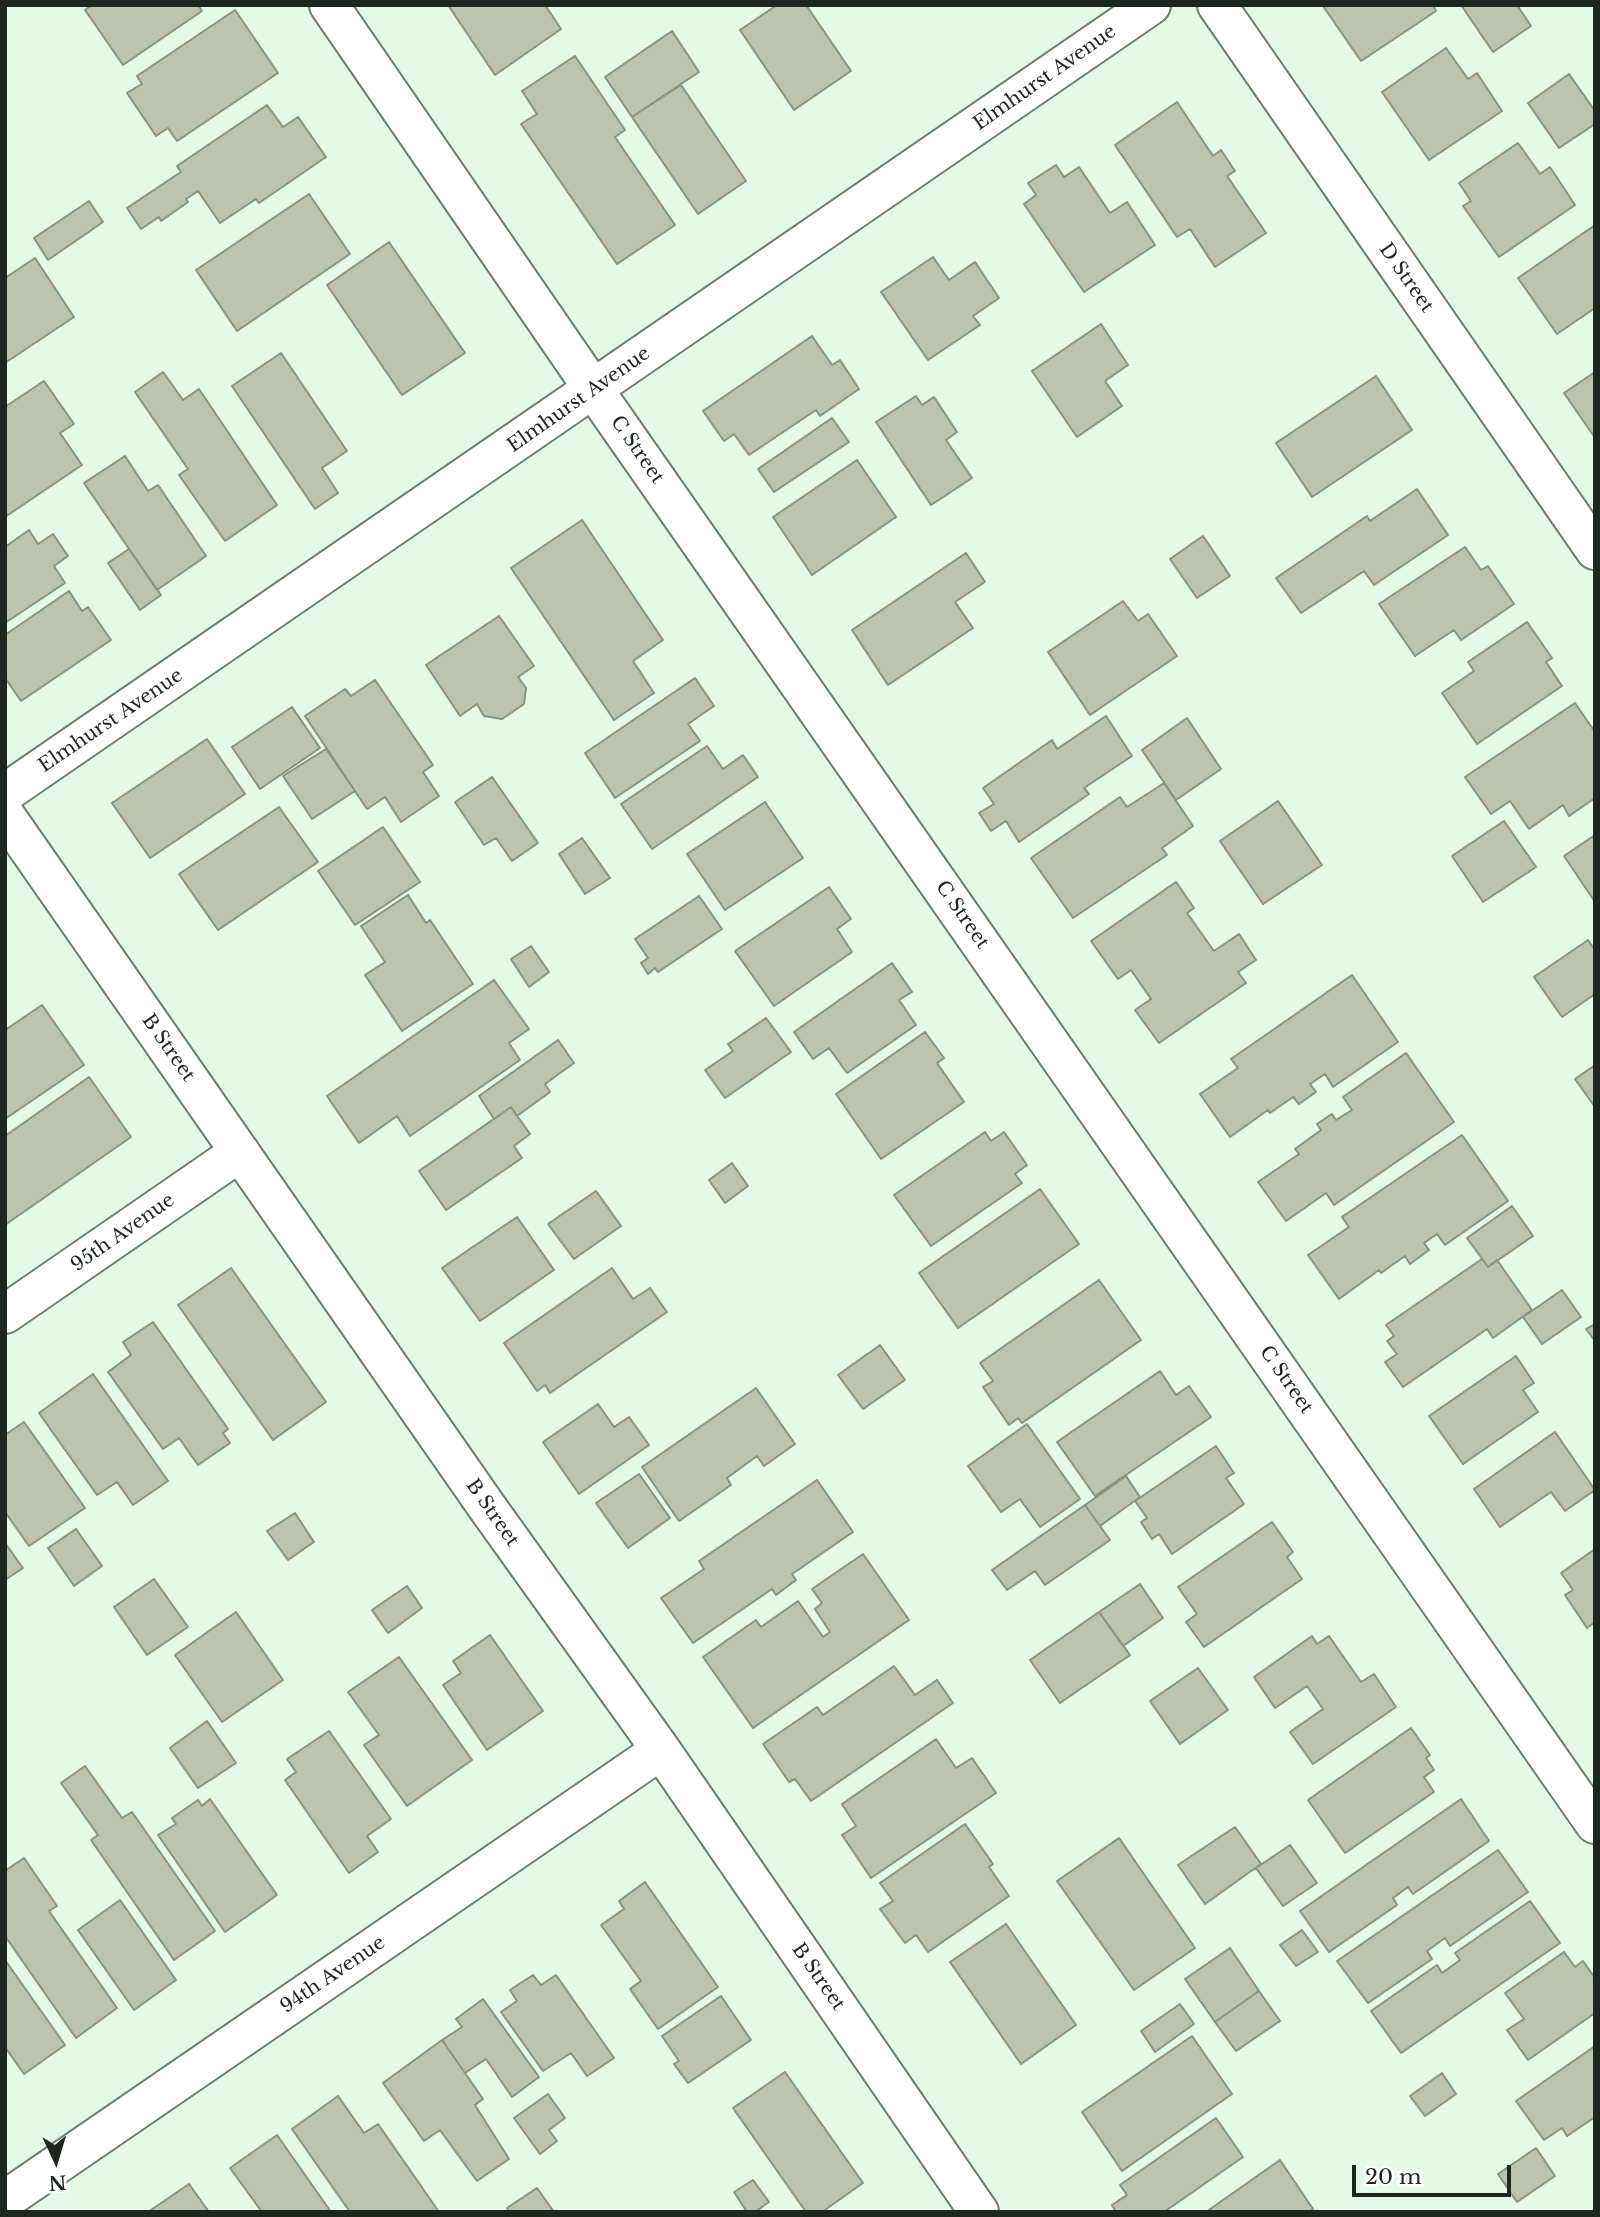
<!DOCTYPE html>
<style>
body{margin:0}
#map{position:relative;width:1600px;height:2217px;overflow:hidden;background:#e4f9e8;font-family:"Libre Baskerville",serif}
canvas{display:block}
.frame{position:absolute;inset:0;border:7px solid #1e2620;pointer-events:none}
.north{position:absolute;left:21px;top:2126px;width:70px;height:70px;-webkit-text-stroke:5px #fff;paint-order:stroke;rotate:176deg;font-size:19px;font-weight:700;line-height:28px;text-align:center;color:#1e2620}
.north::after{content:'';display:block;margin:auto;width:24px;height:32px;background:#1e2620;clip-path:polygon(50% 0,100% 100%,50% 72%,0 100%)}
.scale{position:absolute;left:1352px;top:2165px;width:159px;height:32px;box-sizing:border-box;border:4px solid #1e2620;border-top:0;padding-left:9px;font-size:21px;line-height:24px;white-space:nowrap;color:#1e2620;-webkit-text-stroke:5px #fff;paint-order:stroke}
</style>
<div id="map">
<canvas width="1600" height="2217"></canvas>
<div class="frame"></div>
<div class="north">N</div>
<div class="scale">20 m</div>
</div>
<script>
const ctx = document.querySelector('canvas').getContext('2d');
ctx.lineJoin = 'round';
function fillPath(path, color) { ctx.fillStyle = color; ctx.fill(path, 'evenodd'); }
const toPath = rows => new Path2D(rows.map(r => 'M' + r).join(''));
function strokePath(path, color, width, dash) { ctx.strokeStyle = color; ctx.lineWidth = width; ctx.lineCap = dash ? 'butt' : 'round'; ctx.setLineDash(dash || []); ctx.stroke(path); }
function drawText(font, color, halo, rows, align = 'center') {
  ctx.font = font + ' "Libre Baskerville",serif'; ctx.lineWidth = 6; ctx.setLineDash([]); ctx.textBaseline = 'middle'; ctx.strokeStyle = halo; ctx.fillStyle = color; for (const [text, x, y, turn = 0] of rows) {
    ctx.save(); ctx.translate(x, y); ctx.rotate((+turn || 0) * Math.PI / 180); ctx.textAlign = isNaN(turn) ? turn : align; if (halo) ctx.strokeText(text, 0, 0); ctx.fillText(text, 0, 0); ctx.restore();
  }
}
const building = toPath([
 [92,5,198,5,202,11,123,65,85,10,92,5],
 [448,5,545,5,561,29,495,75,448,5],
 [777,5,806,5,851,71,794,110,740,30,777,5],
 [1324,5,1433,5,1436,11,1361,61,1323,6,1324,5],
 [1461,5,1517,5,1531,26,1493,52,1461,5],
 [235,10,278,73,177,141,168,128,156,136,127,93,142,84,137,76,235,10],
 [672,31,699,72,632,117,605,77,672,31],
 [1446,48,1468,79,1477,73,1502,111,1429,160,1382,92,1446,48],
 [575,56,625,130,615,137,675,225,617,264,521,124,537,114,522,91,575,56],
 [1569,74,1595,111,1595,124,1559,148,1528,103,1569,74],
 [681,85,746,181,698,214,632,117,681,85],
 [1177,102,1213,156,1221,150,1235,171,1227,176,1266,233,1215,267,1190,229,1177,237,1115,145,1177,102],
 [267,105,283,127,298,117,326,157,259,203,256,199,220,223,198,191,186,199,188,202,161,221,159,217,141,229,127,208,181,172,177,166,267,105],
 [1518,143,1540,174,1550,167,1575,205,1499,257,1463,206,1471,201,1459,183,1518,143],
 [1056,165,1064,177,1079,167,1110,213,1127,202,1155,245,1084,292,1024,204,1036,195,1028,183,1056,165],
 [309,194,350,254,237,331,196,270,309,194],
 [89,201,103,222,48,260,34,238,89,201],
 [1595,225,1595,308,1557,334,1518,278,1595,225],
 [389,242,465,353,402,395,327,285,389,242],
 [933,257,949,280,975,262,999,298,973,316,980,325,928,360,881,292,933,257],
 [35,258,74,317,5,363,5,278,35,258],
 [1101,324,1128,365,1105,381,1122,406,1077,437,1032,371,1101,324],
 [812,336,832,365,840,360,859,389,820,416,816,410,749,455,734,434,724,441,703,411,812,336],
 [281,353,347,451,322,468,338,493,315,509,232,386,281,353],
 [163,372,183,400,199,389,277,505,225,541,179,475,188,469,135,392,163,372],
 [1595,372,1595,434,1593,435,1564,393,1595,372],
 [1376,376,1412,430,1312,497,1276,443,1376,376],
 [44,381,74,424,60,433,82,465,5,517,5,407,44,381],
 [916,396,922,405,934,397,957,432,946,440,972,478,931,505,876,422,916,396],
 [832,418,849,442,774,492,758,469,832,418],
 [125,456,148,491,158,485,206,556,157,590,84,483,125,456],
 [857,460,896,517,812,575,773,517,857,460],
 [1417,489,1448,535,1374,585,1364,571,1301,613,1276,578,1367,516,1370,521,1417,489],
 [582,520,663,640,633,661,654,693,614,720,511,568,582,520],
 [29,530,38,544,53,534,68,556,54,566,65,583,5,623,5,547,29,530],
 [1203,536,1230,576,1197,598,1170,559,1203,536],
 [1465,547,1481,570,1488,566,1514,604,1461,640,1454,630,1415,656,1379,604,1465,547],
 [129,549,161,595,140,610,108,563,129,549],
 [966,553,985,582,955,602,973,628,888,685,852,630,966,553],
 [69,591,82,611,88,607,111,640,21,701,5,678,5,635,69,591],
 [1123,601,1138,621,1148,614,1177,656,1090,715,1048,652,1123,601],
 [499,616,534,666,518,677,526,688,524,704,502,719,484,716,477,704,460,716,426,665,499,616],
 [1527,622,1552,658,1546,662,1562,686,1477,744,1442,693,1474,671,1468,662,1527,622],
 [695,678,714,706,688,724,700,741,615,798,585,753,695,678],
 [375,680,433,765,423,772,439,796,401,822,385,797,367,809,305,716,345,689,351,696,375,680],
 [1575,703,1595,732,1595,798,1569,816,1563,805,1529,829,1510,801,1491,814,1465,777,1575,703],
 [292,707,320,748,260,789,232,747,292,707],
 [1106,716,1132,756,1084,788,1089,794,1019,842,1006,821,991,831,979,813,994,804,983,788,1052,740,1057,749,1106,716],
 [1187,718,1221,769,1176,800,1142,750,1187,718],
 [207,739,245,794,150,858,112,803,207,739],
 [707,746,723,769,743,755,758,777,652,849,621,804,707,746],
 [326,749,355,791,312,819,283,776,326,749],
 [492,777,538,843,512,861,496,838,484,845,455,802,492,777],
 [1164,783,1193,826,1162,848,1167,855,1073,918,1031,858,1120,797,1127,807,1164,783],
 [1278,801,1322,865,1263,904,1220,841,1278,801],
 [765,802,803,858,725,910,687,854,765,802],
 [279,807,318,862,218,930,179,874,279,807],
 [1504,821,1536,867,1483,902,1452,856,1504,821],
 [383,827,420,882,355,925,318,871,383,827],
 [1595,835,1595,902,1564,856,1595,835],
 [582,838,610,878,585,894,559,854,582,838],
 [1176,882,1194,908,1187,913,1214,951,1239,934,1256,960,1238,972,1246,983,1159,1043,1135,1010,1151,999,1131,970,1118,979,1091,941,1176,882],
 [829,887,851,919,837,929,852,952,774,1006,735,951,829,887],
 [408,895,426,923,430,920,473,984,402,1031,365,975,385,962,361,926,408,895],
 [699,896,722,929,658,972,655,968,648,974,641,963,648,958,635,939,699,896],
 [1588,940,1595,950,1595,994,1562,1017,1534,977,1588,940],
 [531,946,549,972,529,987,511,959,531,946],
 [892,963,912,992,899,1000,916,1025,847,1073,829,1048,813,1059,794,1032,892,963],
 [1352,975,1398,1042,1333,1087,1325,1074,1310,1084,1316,1092,1299,1104,1293,1097,1270,1113,1268,1110,1230,1137,1200,1094,1238,1068,1231,1059,1352,975],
 [494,980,529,1029,509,1043,520,1060,410,1136,397,1116,359,1143,327,1096,494,980],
 [42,1005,84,1065,5,1119,5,1030,42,1005],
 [766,1018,791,1052,725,1098,705,1070,733,1051,728,1044,766,1018],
 [925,1032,944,1058,937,1063,964,1102,881,1159,836,1094,925,1032],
 [558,1040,574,1063,545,1084,550,1092,517,1116,511,1107,494,1119,479,1096,558,1040],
 [1406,1053,1454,1122,1334,1205,1326,1193,1286,1221,1258,1182,1299,1154,1295,1149,1321,1130,1317,1124,1332,1114,1336,1120,1352,1110,1343,1097,1406,1053],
 [1595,1065,1595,1107,1575,1079,1595,1065],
 [89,1077,131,1137,5,1225,5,1136,89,1077],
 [511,1107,530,1134,514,1146,522,1158,446,1210,419,1171,511,1107],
 [985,1132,991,1141,1004,1132,1027,1165,1015,1174,1022,1183,931,1246,894,1195,985,1132],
 [1462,1135,1508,1201,1445,1245,1437,1234,1424,1243,1429,1250,1410,1264,1405,1256,1381,1273,1379,1270,1339,1299,1308,1255,1349,1227,1342,1217,1462,1135],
 [732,1163,748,1186,725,1203,709,1180,732,1163],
 [1040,1189,1079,1244,958,1328,919,1273,1040,1189],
 [596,1191,621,1226,574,1259,548,1224,596,1191],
 [1512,1206,1533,1236,1488,1267,1467,1238,1512,1206],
 [517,1217,554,1270,480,1321,442,1268,517,1217],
 [1482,1259,1488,1267,1497,1260,1532,1310,1493,1338,1487,1329,1403,1387,1385,1362,1397,1354,1387,1341,1394,1336,1386,1325,1482,1259],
 [231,1268,326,1402,273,1440,178,1305,231,1268],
 [612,1268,633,1299,650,1288,667,1312,550,1393,545,1385,537,1391,504,1343,612,1268],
 [1099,1280,1141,1340,1022,1423,1018,1418,1009,1425,983,1387,993,1381,980,1363,1099,1280],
 [1562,1290,1581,1317,1542,1344,1523,1317,1562,1290],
 [153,1322,228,1429,223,1433,230,1443,198,1465,179,1438,163,1449,108,1372,131,1355,123,1342,153,1322],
 [1595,1324,1595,1341,1586,1329,1595,1324],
 [880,1345,905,1380,863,1409,838,1375,880,1345],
 [1516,1356,1534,1383,1523,1390,1538,1412,1463,1464,1429,1416,1516,1356],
 [1160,1371,1176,1395,1189,1386,1211,1417,1095,1496,1057,1442,1160,1371],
 [93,1374,168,1481,133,1505,117,1482,97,1495,39,1413,93,1374],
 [756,1388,795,1444,764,1466,757,1456,727,1478,731,1485,679,1521,642,1467,756,1388],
 [598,1404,614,1427,629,1417,649,1445,579,1494,543,1442,598,1404],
 [24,1422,85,1508,29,1546,5,1512,5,1435,24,1422],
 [1027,1424,1080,1499,1040,1527,1020,1499,1001,1512,968,1466,1027,1424],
 [1555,1432,1595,1490,1565,1511,1551,1492,1500,1527,1474,1489,1555,1432],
 [1216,1446,1234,1473,1226,1478,1244,1504,1172,1554,1159,1534,1152,1539,1141,1522,1147,1518,1135,1501,1216,1446],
 [639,1474,670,1518,628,1548,596,1503,639,1474],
 [1126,1476,1140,1497,1100,1526,1085,1505,1126,1476],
 [817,1480,853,1532,792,1574,796,1580,776,1595,772,1589,693,1643,661,1598,704,1569,699,1561,817,1480],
 [1085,1505,1110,1540,1045,1585,1035,1571,1007,1590,992,1570,1085,1505],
 [295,1513,314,1542,288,1560,267,1531,295,1513],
 [1272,1522,1293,1552,1287,1557,1302,1579,1204,1647,1186,1622,1197,1614,1178,1587,1272,1522],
 [76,1529,102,1566,74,1586,48,1548,76,1529],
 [5,1543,23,1568,5,1580,5,1543],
 [1595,1549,1595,1622,1587,1628,1565,1595,1573,1590,1561,1573,1595,1549],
 [863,1554,909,1620,753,1728,703,1657,756,1620,761,1627,798,1601,823,1637,830,1632,815,1609,822,1603,812,1589,863,1554],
 [154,1579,188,1627,147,1655,114,1607,154,1579],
 [1140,1584,1163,1618,1123,1646,1099,1612,1140,1584],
 [407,1586,422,1608,388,1633,372,1610,407,1586],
 [236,1612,283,1680,222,1722,175,1655,236,1612],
 [1099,1612,1130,1655,1060,1703,1030,1660,1099,1612],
 [490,1635,543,1711,487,1750,443,1685,461,1673,453,1661,490,1635],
 [1312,1636,1317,1644,1329,1636,1361,1682,1374,1674,1396,1707,1313,1764,1290,1732,1323,1709,1307,1686,1275,1708,1254,1677,1312,1636],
 [399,1657,472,1760,407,1806,364,1745,379,1735,348,1692,399,1657],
 [894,1666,915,1695,937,1680,953,1703,811,1801,795,1779,789,1782,763,1744,817,1707,823,1715,894,1666],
 [1198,1668,1228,1710,1180,1744,1150,1701,1198,1668],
 [207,1721,236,1763,198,1788,170,1748,207,1721],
 [1411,1728,1430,1755,1426,1758,1434,1770,1424,1777,1434,1792,1345,1853,1308,1800,1411,1728],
 [329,1731,391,1819,367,1836,378,1852,349,1873,285,1780,296,1772,287,1759,329,1731],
 [936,1739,956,1768,972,1758,996,1793,871,1878,842,1835,856,1826,842,1804,936,1739],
 [85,1766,122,1818,132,1812,215,1931,174,1960,91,1840,98,1835,61,1783,85,1766],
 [210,1799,277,1895,225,1932,158,1835,176,1824,172,1818,198,1800,202,1806,210,1799],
 [1461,1799,1489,1841,1413,1894,1408,1887,1393,1898,1397,1905,1329,1952,1300,1911,1461,1799],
 [965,1824,993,1864,989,1867,1009,1896,928,1952,916,1935,905,1943,880,1909,893,1901,880,1883,965,1824],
 [1235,1827,1261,1864,1205,1904,1178,1865,1235,1827],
 [1119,1838,1195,1948,1134,1990,1057,1881,1119,1838],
 [1290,1845,1317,1883,1283,1906,1256,1868,1290,1845],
 [1498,1850,1528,1892,1450,1946,1445,1938,1427,1951,1432,1959,1368,2003,1337,1961,1498,1850],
 [24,1858,57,1906,49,1911,117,2008,76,2038,5,1936,5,1871,24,1858],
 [645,1882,718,1987,658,2029,630,1989,641,1981,601,1925,624,1909,619,1901,645,1882],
 [120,1900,176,1980,134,2010,78,1930,120,1900],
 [1530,1901,1560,1943,1401,2053,1371,2011,1437,1965,1442,1973,1460,1960,1455,1953,1530,1901],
 [1006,1924,1076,2025,1021,2064,950,1962,1006,1924],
 [1302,1930,1318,1952,1296,1966,1280,1945,1302,1930],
 [1230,1948,1259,1991,1215,2022,1185,1979,1230,1948],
 [1564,1952,1575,1967,1583,1961,1595,1978,1595,2013,1528,2060,1507,2030,1524,2019,1505,1993,1564,1952],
 [5,1960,65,2045,24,2074,5,2047,5,1960],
 [533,1975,541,1985,556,1975,614,2058,587,2076,571,2053,543,2071,501,2012,517,2001,510,1990,533,1975],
 [1259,1991,1280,2021,1236,2051,1215,2022,1259,1991],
 [721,1996,751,2040,688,2083,674,2064,679,2061,662,2036,721,1996],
 [483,1999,539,2077,512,2097,486,2059,465,2073,442,2040,462,2027,456,2019,483,1999],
 [1180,2004,1194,2024,1155,2052,1141,2031,1180,2004],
 [1192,2036,1232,2094,1122,2171,1082,2112,1192,2036],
 [442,2040,483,2099,475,2105,509,2159,477,2181,440,2130,424,2141,383,2083,442,2040],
 [1595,2046,1595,2117,1567,2136,1562,2128,1544,2140,1516,2101,1595,2046],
 [785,2072,863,2183,822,2212,806,2212,733,2108,785,2072],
 [1442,2073,1456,2094,1425,2116,1410,2096,1442,2073],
 [548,2094,565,2118,549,2130,557,2141,540,2154,514,2118,548,2094],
 [338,2096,364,2133,378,2124,439,2212,350,2212,292,2129,338,2096],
 [1216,2118,1243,2157,1164,2212,1116,2212,1112,2205,1127,2195,1120,2185,1216,2118],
 [277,2135,331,2212,262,2212,230,2168,277,2135],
 [1536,2148,1555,2176,1517,2202,1498,2174,1536,2148],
 [1280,2160,1313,2209,1309,2212,1206,2212,1280,2160],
 [753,2180,769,2202,755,2212,747,2212,734,2192,753,2180],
 [189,2184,209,2212,148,2212,189,2184],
 [537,2188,554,2212,510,2212,507,2208,537,2188]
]);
fillPath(building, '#bcc4ad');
strokePath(building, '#8b927d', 2);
const street = toPath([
 [329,5,594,390,1595,1824],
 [1217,5,1595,550],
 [5,793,1151,5],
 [5,815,487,1507,661,1750,979,2212],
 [5,1314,240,1152],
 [5,2200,661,1750]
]);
strokePath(street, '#6c7f70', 42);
strokePath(street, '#fff', 38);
drawText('19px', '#1e2620', '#fff', [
 ["Elmhurst Avenue",1045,78,-35],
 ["D Street",1406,278,55],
 ["Elmhurst Avenue",579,400,-35],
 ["C Street",637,450,55],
 ["Elmhurst Avenue",111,721,-34],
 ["C Street",962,915,55],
 ["B Street",168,1048,55],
 ["95th Avenue",123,1233,-35],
 ["C Street",1286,1380,55],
 ["B Street",492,1513,55],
 ["94th Avenue",333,1975,-34],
 ["B Street",818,1977,55]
]);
</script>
